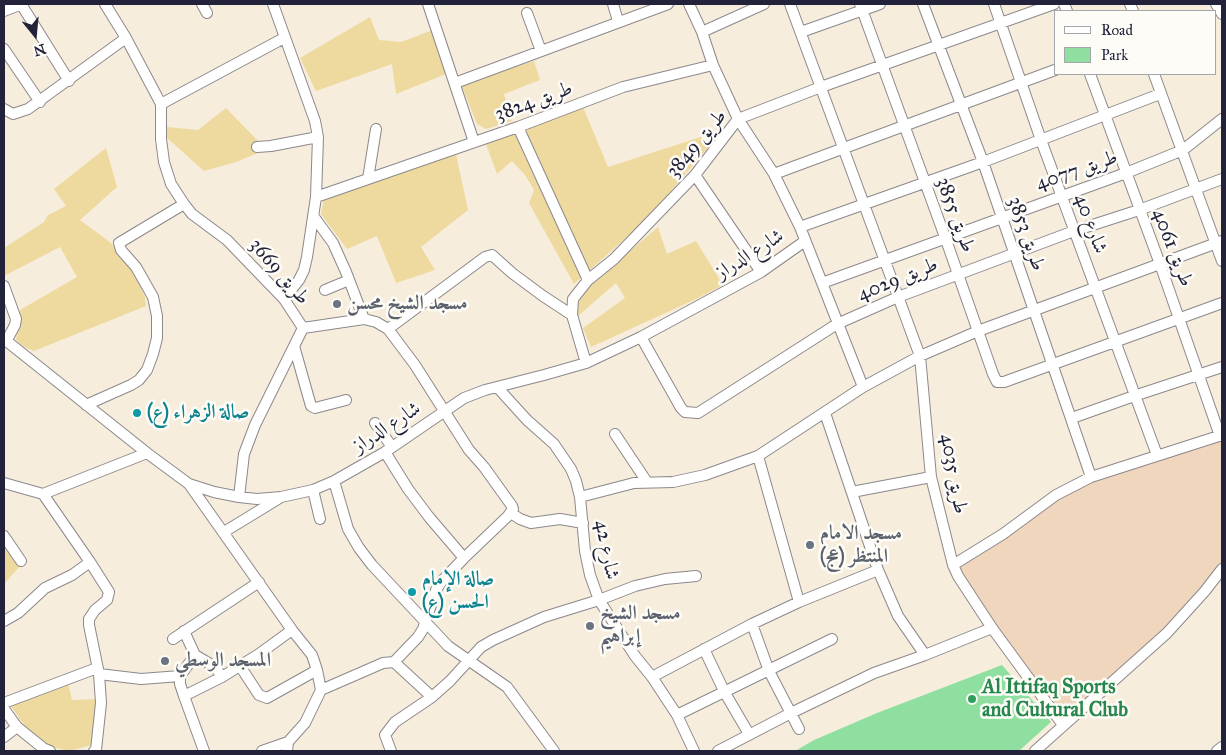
<!DOCTYPE html>
<meta charset="utf-8">
<style>
body{margin:0}
#map{position:relative;width:1226px;height:755px;overflow:hidden;background:#f7eddc;font-family:"IM FELL Great Primer",serif}
canvas{display:block}
.frame{position:absolute;inset:0;border:5px solid #22223b;pointer-events:none}
.legend{position:absolute;left:1054px;top:10px;width:162px;height:65px;box-sizing:border-box;background:#fdfcf7;border:1px solid #a5a5ac;margin:0;padding:6px 9px;list-style:none;font-size:15px;color:#22223b}
.legend li{display:flex;align-items:center;gap:10px;height:25px}
.legend b{width:25px;border:1px solid #a5a5ac}
.north{position:absolute;left:10px;top:10px;width:50px;height:50px;-webkit-text-stroke:4px #fdfcf7;paint-order:stroke;rotate:163deg;font-size:14px;font-weight:700;line-height:20px;text-align:center;color:#22223b}
.north::after{content:'';display:block;margin:auto;width:18px;height:22px;background:#22223b;clip-path:polygon(50% 0,100% 100%,50% 72%,0 100%)}
</style>
<div id="map">
<canvas width="1226" height="755"></canvas>
<div class="frame"></div>
<ul class="legend">
<li><b style="height:6px;background:#fff"></b>Road</li>
<li><b style="height:14px;background:#8fe0a0"></b>Park</li>
</ul>
<div class="north">N</div>
</div>
<script>
const ctx = document.querySelector('canvas').getContext('2d');
ctx.lineJoin = 'round';
function fillPath(path, color) { ctx.fillStyle = color; ctx.fill(path, 'evenodd'); }
const toPath = rows => new Path2D(rows.map(r => 'M' + r).join(''));
function strokePath(path, color, width, dash) { ctx.strokeStyle = color; ctx.lineWidth = width; ctx.lineCap = dash ? 'butt' : 'round'; ctx.setLineDash(dash || []); ctx.stroke(path); }
function drawText(font, color, halo, rows, align = 'center') {
  ctx.font = font + ' "IM FELL Great Primer",Amiri,serif'; ctx.lineWidth = 5; ctx.setLineDash([]); ctx.textBaseline = 'middle'; ctx.strokeStyle = halo; ctx.fillStyle = color; for (const [text, x, y, turn = 0] of rows) {
    ctx.save(); ctx.translate(x, y); ctx.rotate((+turn || 0) * Math.PI / 180); ctx.textAlign = isNaN(turn) ? turn : align; if (halo) ctx.strokeText(text, 0, 0); ctx.fillText(text, 0, 0); ctx.restore();
  }
}
fillPath(toPath([
 [1222,435,1222,569,1205,591,1063,725,953,565,1056,495]
]), '#efd6bc');
fillPath(toPath([
 [1002,665,1051,722,1019,751,795,751,814,740,877,713]
]), '#8fe0a0');
fillPath(toPath([
 [370,17,379,40,401,42,433,30,446,74,396,94,392,64,316,91,300,58],
 [534,61,540,80,504,94,512,121,486,129,477,124,461,84],
 [583,107,608,167,701,137,712,143,646,220,574,284,529,203,534,190,525,175,512,161,497,174,486,144],
 [226,108,264,147,265,150,236,162,204,171,166,137,167,127,198,130],
 [106,148,117,187,80,220,111,243,132,269,145,297,146,306,34,351,24,347,16,340,20,310,77,277,60,247,4,276,4,248,44,222,48,215,66,206,54,189],
 [456,154,468,210,421,247,435,270,396,283,377,236,347,249,321,214,324,199],
 [658,227,667,254,696,241,723,285,694,300,591,347,583,328,625,298,616,283,578,316,577,304,587,288],
 [4,543,21,565,4,584],
 [68,682,72,700,100,699,92,745,69,751,52,747,27,729,10,705]
]), '#eeda9e');
const street = toPath([
 [21,4,69,81],
 [105,4,126,38,161,104,161,139,164,162,171,184,184,204,192,214,227,240,284,299,303,328],
 [202,4,207,13],
 [273,4,315,121,318,137,316,197,307,257,304,270,299,280,284,299],
 [428,4,474,142],
 [613,4,618,21],
 [689,4,702,32,713,65,738,119,774,174,800,227,863,387],
 [790,4,920,356,931,477,953,565,958,576,992,628,1063,725],
 [860,4,945,237,993,374,997,382,1004,382,1222,303],
 [923,4,983,162,1091,477],
 [994,4,1041,140,1157,455],
 [1064,4,1067,11],
 [1130,4,1133,11],
 [1216,4,1222,14],
 [4,11,22,4],
 [527,13,541,51],
 [702,32,764,4],
 [801,32,880,4],
 [4,49,40,102],
 [1090,74,1160,264,1220,436],
 [1154,74,1222,261],
 [455,83,668,4],
 [161,104,284,38],
 [4,109,13,114,28,109,126,38],
 [518,127,588,280],
 [257,147,271,146,318,137],
 [774,174,1055,70],
 [695,175,761,272],
 [368,179,376,129],
 [316,197,518,127,623,87,713,65],
 [314,217,333,243,346,272,364,319],
 [800,227,983,162,1160,94],
 [822,283,1126,173,1183,150,1222,119],
 [4,286,16,319,15,325,7,340],
 [325,290,349,280],
 [303,328,364,319,376,322,388,329,415,365,469,450,484,467,512,506,513,509,508,516,464,558,442,581,436,590,423,629,418,637,394,662],
 [388,329,485,257,492,255,512,273,543,296,572,315],
 [641,337,681,408,685,412,698,413,837,324,898,297,1074,231,1139,210,1222,179],
 [4,339,147,453,189,484,214,492,239,497,257,499,281,497,313,490,334,481,385,452,464,398,485,390,544,375,586,363,641,337,761,272,805,241],
 [294,346,311,406,315,408,346,400],
 [586,363,572,315,573,299,588,280,614,259,695,175,738,119,821,87,1054,4],
 [497,387,527,420,554,444,571,469,576,481,580,497,585,551,590,575,599,600,635,656,652,677,677,715,694,751],
 [86,405,131,385,139,380,147,370,153,354,157,338,157,316,153,297,136,267,121,250,119,243,184,204],
 [825,413,878,570,898,616,925,655],
 [1072,418,1134,396,1222,367],
 [375,423,392,447],
 [615,434,647,482],
 [385,452,408,489,429,517,464,558],
 [758,456,799,602],
 [334,481,348,529,359,548,372,565,448,646,507,687,554,751],
 [4,483,43,494,147,453],
 [189,484,292,630,312,655,317,670,321,690],
 [313,490,320,519],
 [852,492,931,477],
 [43,494,90,562,109,592,107,600,95,610,89,619,89,625,99,674,101,703,96,750,94,751],
 [239,497,244,454,255,425,303,328],
 [580,497,634,483,673,482,705,475,758,456,863,387,920,356,978,331,1222,241],
 [511,513,520,519,531,523,560,519,583,523],
 [224,532,278,499],
 [4,536,21,561],
 [953,565,1003,534,1056,495,1091,477,1222,435],
 [4,621,18,613,45,588,72,575,90,562],
 [752,624,769,671,799,729],
 [184,631,195,655,215,667,222,677],
 [173,639,259,582],
 [704,649,725,693,749,734],
 [195,655,180,676,180,684,184,696,222,677,259,654,292,630],
 [240,666,259,695,267,698,317,670],
 [99,674,141,679,180,676],
 [652,677,752,624,799,602,878,570],
 [184,696,204,751],
 [4,703,97,668],
 [4,709,17,727,43,748,50,751],
 [677,715,832,639],
 [4,737,17,727],
 [262,751,288,742],
 [287,751,288,742,305,723,321,690,383,663,394,662,432,697],
 [391,751,385,735,395,722,432,697,450,681,481,647,493,640,544,617,599,600,635,586,665,579,696,576],
 [718,751,791,713,874,673,925,655,992,628],
 [1035,751,1167,633,1205,591,1222,569],
 [1217,751,1222,747]
]);
strokePath(street, '#8c888c', 12);
strokePath(street, '#fff', 10);
for (const [x, y, r, color] of [
 [337,304,5,"#6b7280"],
 [137,413,5,"#0f9aa8"],
 [810,545,5,"#6b7280"],
 [412,592,5,"#0f9aa8"],
 [590,626,5,"#6b7280"],
 [165,661,5,"#6b7280"],
 [972,699,5,"#2e9e5b"]
]) { const dot = new Path2D(); dot.arc(x, y, r, 0, 2 * Math.PI); ctx.fillStyle = color; ctx.fill(dot); strokePath(dot, '#fdfcf7', 2); }
drawText('20px', '#22223b', '#fdfcf7', [
 ["طريق 3824",534,102,-20],
 ["طريق 3849",697,144,-50],
 ["طريق 4077",1077,171,-19],
 ["طريق 3855",955,215,70],
 ["شارع 40",1090,224,70],
 ["طريق 3853",1026,234,71],
 ["طريق 4061",1172,248,69],
 ["شارع الدراز",750,255,-32],
 ["طريق 3669",279,272,49],
 ["طريق 4029",898,280,-22],
 ["شارع الدراز",387,428,-33],
 ["طريق 4035",953,474,80],
 ["شارع 42",606,550,79]
]);
drawText('bold 20px', '#5b616d', '#fdfcf7', [
 ["مسجد الشيخ محسن",347,304],
 ["مسجد الامام",820,534],
 ["المنتظر (عج)",820,557],
 ["مسجد الشيخ",600,614],
 ["إبراهيم",600,637],
 ["المسجد الوسطي",175,661]
], 'left');
drawText('bold 20px', '#0d838f', '#fdfcf7', [
 ["(ع) صالة الزهراء",147,413],
 ["صالة الإمام",422,580],
 ["الحسن (ع)",422,603]
], 'left');
drawText('bold 20px', '#27864d', '#fdfcf7', [
 ["Al Ittifaq Sports",982,688],
 ["and Cultural Club",982,711]
], 'left');
</script>
